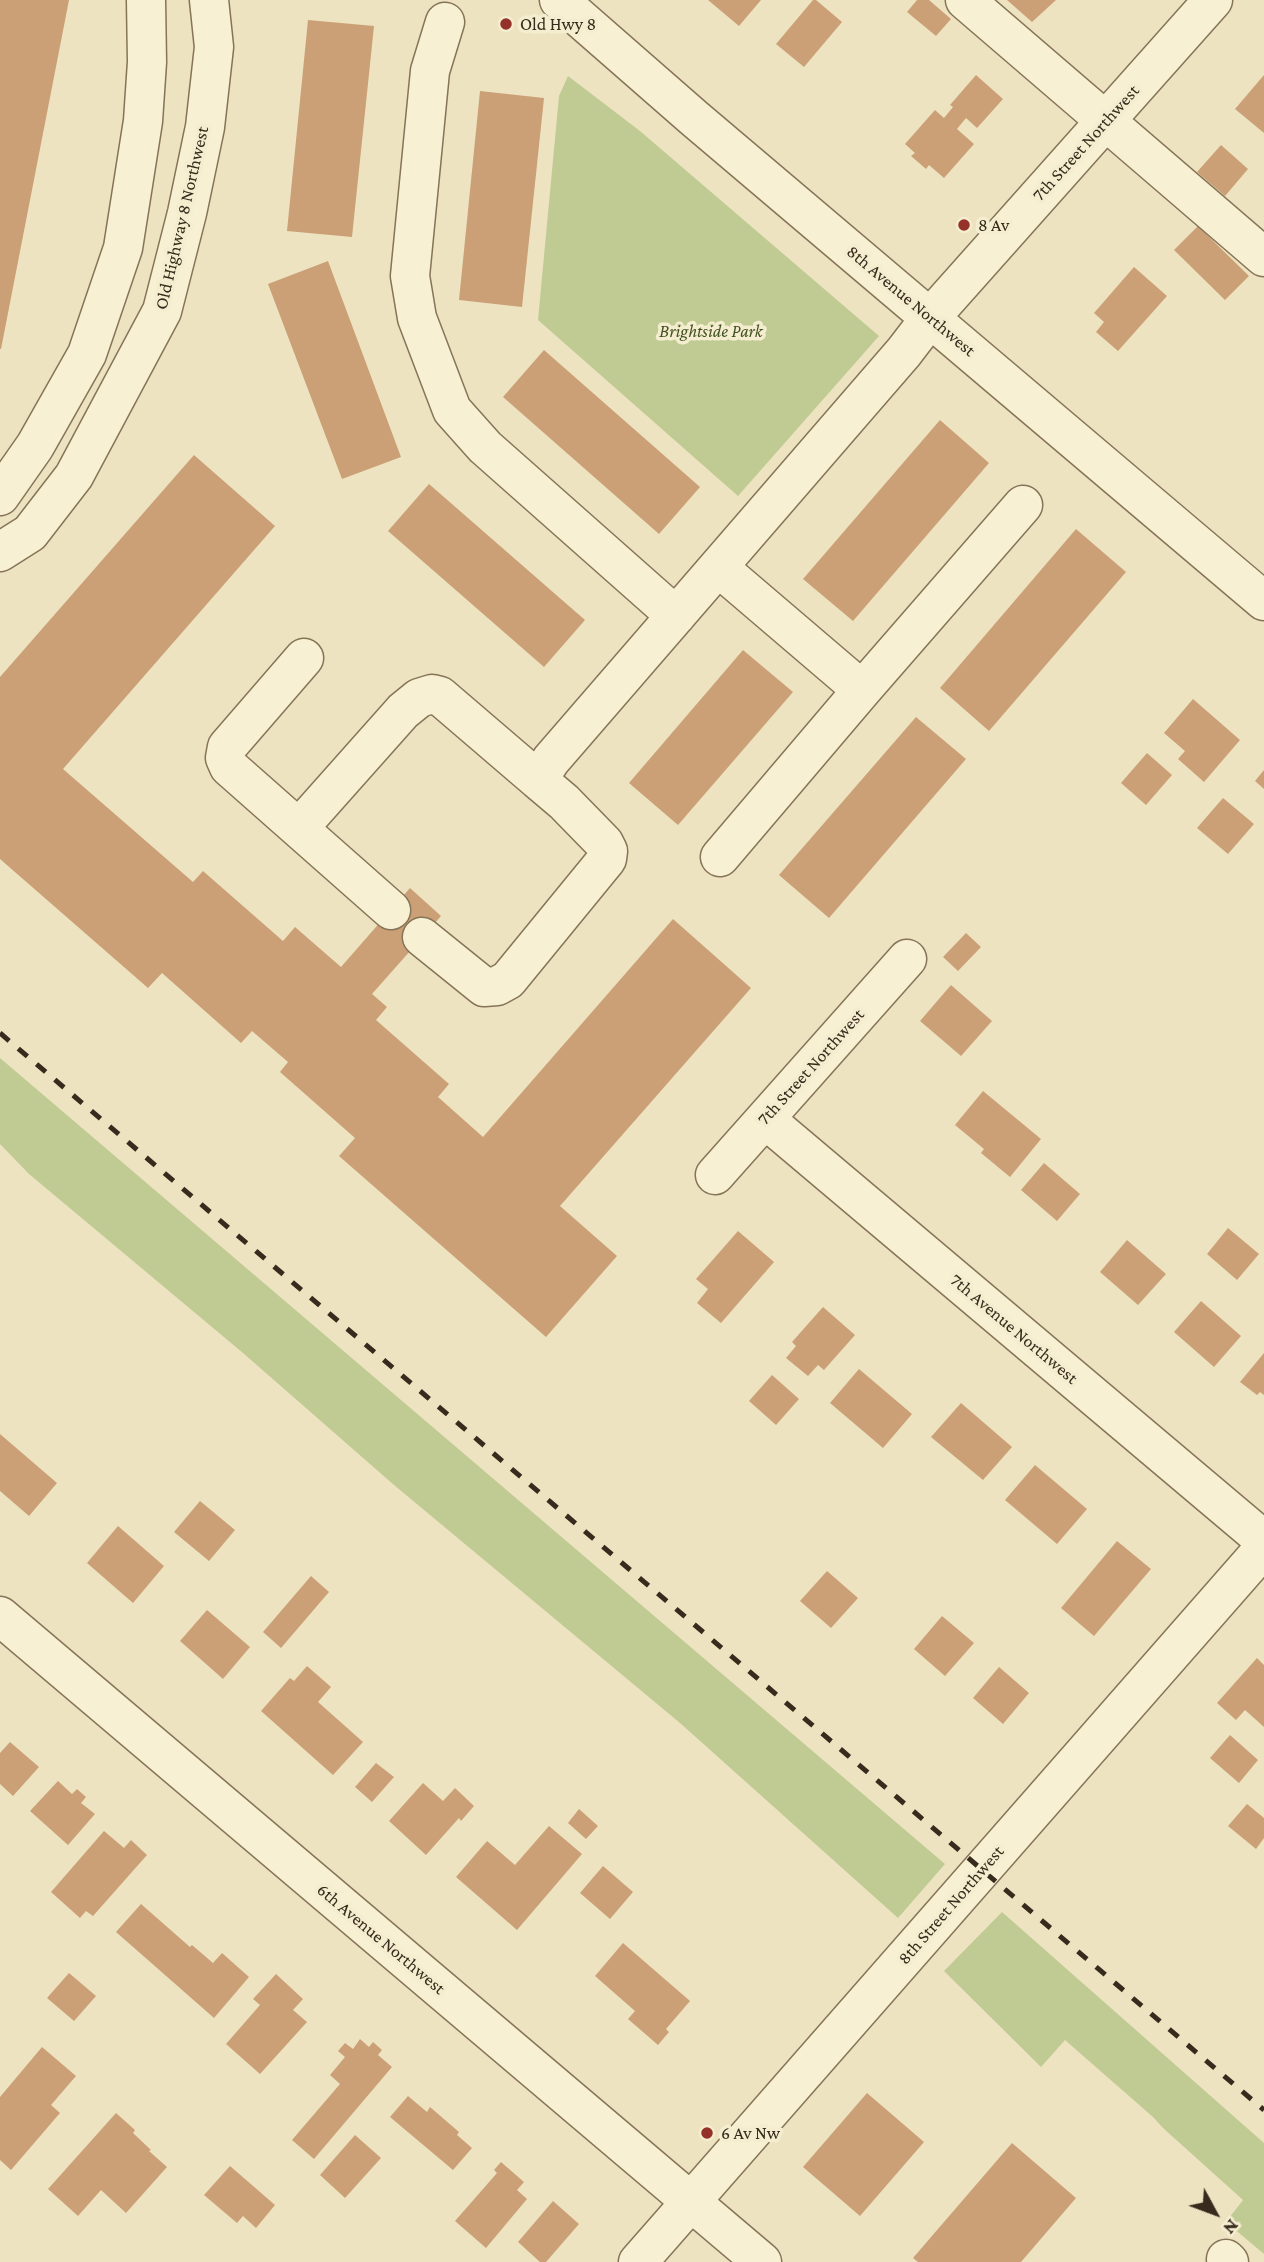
<!DOCTYPE html>
<style>
body{margin:0}
#map{position:relative;width:1264px;height:2262px;overflow:hidden;background:#ede3c0;font-family:"Crimson Pro",serif}
canvas{display:block}
.north{position:absolute;left:1180px;top:2178px;width:70px;height:70px;-webkit-text-stroke:5px #f5edcf;paint-order:stroke;rotate:131deg;font-size:19px;font-weight:700;line-height:28px;text-align:center;color:#362b1c}
.north::after{content:'';display:block;margin:auto;width:24px;height:32px;background:#362b1c;clip-path:polygon(50% 0,100% 100%,50% 72%,0 100%)}
</style>
<div id="map">
<canvas width="1264" height="2262"></canvas>
<div class="north">N</div>
</div>
<script>
const ctx = document.querySelector('canvas').getContext('2d');
ctx.lineJoin = 'round';
function fillPath(path, color) { ctx.fillStyle = color; ctx.fill(path, 'evenodd'); }
const toPath = rows => new Path2D(rows.map(r => 'M' + r).join(''));
function strokePath(path, color, width, dash) { ctx.strokeStyle = color; ctx.lineWidth = width; ctx.lineCap = dash ? 'butt' : 'round'; ctx.setLineDash(dash || []); ctx.stroke(path); }
function drawText(font, color, halo, rows, align = 'center') {
  ctx.font = font + ' "Crimson Pro",serif'; ctx.lineWidth = 7; ctx.setLineDash([]); ctx.textBaseline = 'middle'; ctx.strokeStyle = halo; ctx.fillStyle = color; for (const [text, x, y, turn = 0] of rows) {
    ctx.save(); ctx.translate(x, y); ctx.rotate((+turn || 0) * Math.PI / 180); ctx.textAlign = isNaN(turn) ? turn : align; if (halo) ctx.strokeText(text, 0, 0); ctx.fillText(text, 0, 0); ctx.restore();
  }
}
fillPath(toPath([
 [568,76,640,131,879,336,738,496,538,320,559,96],
 [0,1058,945,1864,898,1918,680,1723,394,1485,243,1353,29,1174,0,1144],
 [1002,1912,1264,2143,1264,2254,1226,2222,1243,2200,1163,2128,1153,2117,1065,2040,1041,2067,944,1971]
]), '#c0cb94');
fillPath(toPath([
 [0,0,69,0,1,349,0,349],
 [708,0,761,0,739,26],
 [813,0,816,0,842,22,804,67,776,44],
 [917,0,929,0,951,19,936,36,907,12],
 [1007,0,1056,0,1032,22],
 [308,20,374,26,352,237,287,231],
 [976,75,1003,99,977,128,966,118,957,129,974,144,944,178,929,165,926,169,911,156,915,153,905,144,935,110,944,118,953,107,950,105],
 [1264,75,1264,133,1235,109],
 [480,91,544,98,522,307,459,300],
 [1221,145,1248,169,1225,196,1197,172],
 [1198,226,1249,276,1225,300,1174,250],
 [328,261,401,457,342,479,268,284],
 [1134,267,1167,296,1118,351,1096,332,1104,322,1094,313],
 [544,350,700,487,659,534,503,397],
 [940,420,989,463,853,621,803,579],
 [194,455,275,526,63,769,193,882,203,871,283,941,295,927,341,967,410,888,441,916,372,994,387,1007,376,1020,449,1084,438,1097,483,1137,673,919,751,988,560,1206,617,1256,546,1337,339,1156,355,1138,280,1072,288,1062,252,1031,241,1043,162,973,148,988,0,859,0,677],
 [429,484,585,620,544,667,388,531],
 [1076,529,1126,572,989,731,940,688],
 [743,650,793,692,678,825,629,783],
 [1193,699,1240,740,1204,782,1178,759,1185,751,1164,733],
 [916,717,966,759,829,918,779,875],
 [1147,753,1172,775,1146,805,1121,783],
 [1264,770,1264,789,1255,781],
 [1223,798,1254,824,1228,854,1197,828],
 [966,933,981,947,958,971,943,957],
 [951,985,992,1021,961,1056,920,1021],
 [983,1091,1041,1139,1010,1177,981,1153,984,1149,955,1125],
 [1044,1163,1080,1194,1057,1221,1021,1190],
 [1228,1228,1259,1254,1237,1280,1207,1254],
 [738,1231,774,1262,721,1323,697,1303,708,1289,696,1279],
 [1127,1240,1166,1274,1138,1305,1100,1272],
 [1201,1301,1241,1336,1214,1367,1174,1332],
 [823,1307,855,1335,824,1370,818,1365,808,1376,786,1358,796,1346,792,1342],
 [1264,1353,1264,1395,1260,1392,1257,1395,1240,1382],
 [859,1369,912,1414,883,1448,830,1403],
 [772,1375,799,1399,776,1425,749,1401],
 [961,1403,1012,1447,983,1480,931,1437],
 [0,1434,57,1483,29,1516,0,1491],
 [1035,1465,1087,1509,1057,1544,1005,1500],
 [200,1501,235,1530,209,1561,174,1532],
 [118,1526,164,1566,133,1603,87,1563],
 [1117,1541,1151,1569,1094,1636,1061,1608],
 [827,1571,858,1598,831,1628,800,1601],
 [311,1576,329,1592,281,1648,263,1632],
 [207,1610,250,1647,223,1679,180,1641],
 [942,1616,974,1643,945,1676,914,1649],
 [1257,1658,1264,1665,1264,1727,1245,1710,1236,1720,1217,1703],
 [307,1666,331,1687,318,1702,363,1742,333,1775,261,1711,290,1678,294,1681],
 [999,1667,1029,1693,1003,1724,973,1698],
 [1230,1735,1258,1760,1239,1783,1210,1758],
 [10,1742,39,1767,13,1796,0,1784,0,1753],
 [376,1763,394,1777,372,1802,355,1787],
 [58,1781,72,1794,77,1789,86,1797,81,1803,95,1814,68,1845,30,1811],
 [423,1783,443,1801,455,1788,474,1806,461,1821,459,1818,426,1855,389,1821],
 [1247,1804,1264,1818,1264,1838,1256,1849,1228,1826],
 [579,1809,598,1826,586,1839,568,1823],
 [549,1826,582,1854,517,1930,456,1877,487,1841,515,1865],
 [104,1831,124,1848,131,1840,147,1855,93,1916,86,1911,80,1918,51,1892],
 [603,1866,633,1892,610,1919,580,1893],
 [141,1904,190,1947,192,1945,213,1963,222,1953,249,1977,214,2018,116,1932],
 [623,1943,690,2001,666,2029,669,2032,658,2045,628,2019,635,2011,595,1976],
 [69,1973,96,1996,74,2021,47,1998],
 [276,1974,303,1999,293,2010,307,2022,260,2074,226,2044,260,2005,253,1999],
 [360,2039,369,2047,373,2042,382,2050,378,2055,392,2067,314,2159,292,2140,340,2084,330,2075,345,2057,338,2051,345,2043,353,2049],
 [42,2047,76,2076,51,2105,60,2113,11,2170,0,2160,0,2097],
 [867,2093,924,2142,860,2216,803,2167],
 [408,2096,427,2112,430,2107,459,2132,457,2135,472,2148,453,2170,390,2117],
 [116,2113,135,2130,133,2133,151,2150,149,2151,167,2167,126,2213,101,2190,78,2216,48,2189],
 [355,2135,381,2158,345,2198,320,2175],
 [1012,2143,1076,2198,1021,2262,918,2262,913,2258],
 [501,2162,524,2182,517,2190,527,2199,486,2248,455,2221,497,2173,494,2170],
 [230,2166,275,2205,256,2228,243,2216,237,2223,204,2195],
 [553,2201,579,2224,546,2262,540,2262,518,2242]
]), '#cba076');
const minor = toPath([
 [559,0,694,118,1264,601],
 [965,0,1264,257],
 [445,22,430,71,410,276,417,318,452,410,485,447,676,616],
 [0,496,35,446,87,354,123,248,143,121,147,62,146,0],
 [0,552,30,533,74,476,162,311,187,213,205,127,214,47,209,0],
 [718,567,862,690],
 [304,658,227,747,225,758,229,767,391,910],
 [299,828,403,711,419,698,432,694,440,696,538,780],
 [720,857,862,690,1023,505],
 [422,937,484,987,497,986,508,980,607,859,608,851,604,843,564,802,538,780,551,760,904,352,930,318,1213,0],
 [765,1119,1264,1540],
 [715,1175,907,959],
 [0,1616,762,2262],
 [1226,2259,1229,2262],
 [638,2262,1264,1548]
]);
strokePath(minor, '#867458', 41);
strokePath(minor, '#f8f0d3', 38);
strokePath(toPath([
 [0,1033,1264,2110]
]), '#362b1c', 5, [12, 12]);
for (const [x, y, r, color] of [
 [506,24,7,"#943129"],
 [964,225,7,"#943129"],
 [707,2133,7,"#943129"]
]) { const dot = new Path2D(); dot.arc(x, y, r, 0, 2 * Math.PI); ctx.fillStyle = color; ctx.fill(dot); strokePath(dot, '#f5edcf', 2.5); }
drawText('18px', '#362b1c', '#f5edcf', [
 ["Old Hwy 8",520,24],
 ["8 Av",978,225],
 ["6 Av Nw",721,2133]
], 'left');
drawText('18px', '#362b1c', '#f5edcf', [
 ["7th Street Northwest",1086,143,-48],
 ["Old Highway 8 Northwest",182,218,-77],
 ["8th Avenue Northwest",911,301,40],
 ["7th Street Northwest",811,1067,-48],
 ["7th Avenue Northwest",1014,1329,40],
 ["8th Street Northwest",951,1905,-49],
 ["6th Avenue Northwest",381,1939,40]
]);
drawText('italic 18px', '#425223', '#f5edcf', [
 ["Brightside Park",711,331]
]);
</script>
